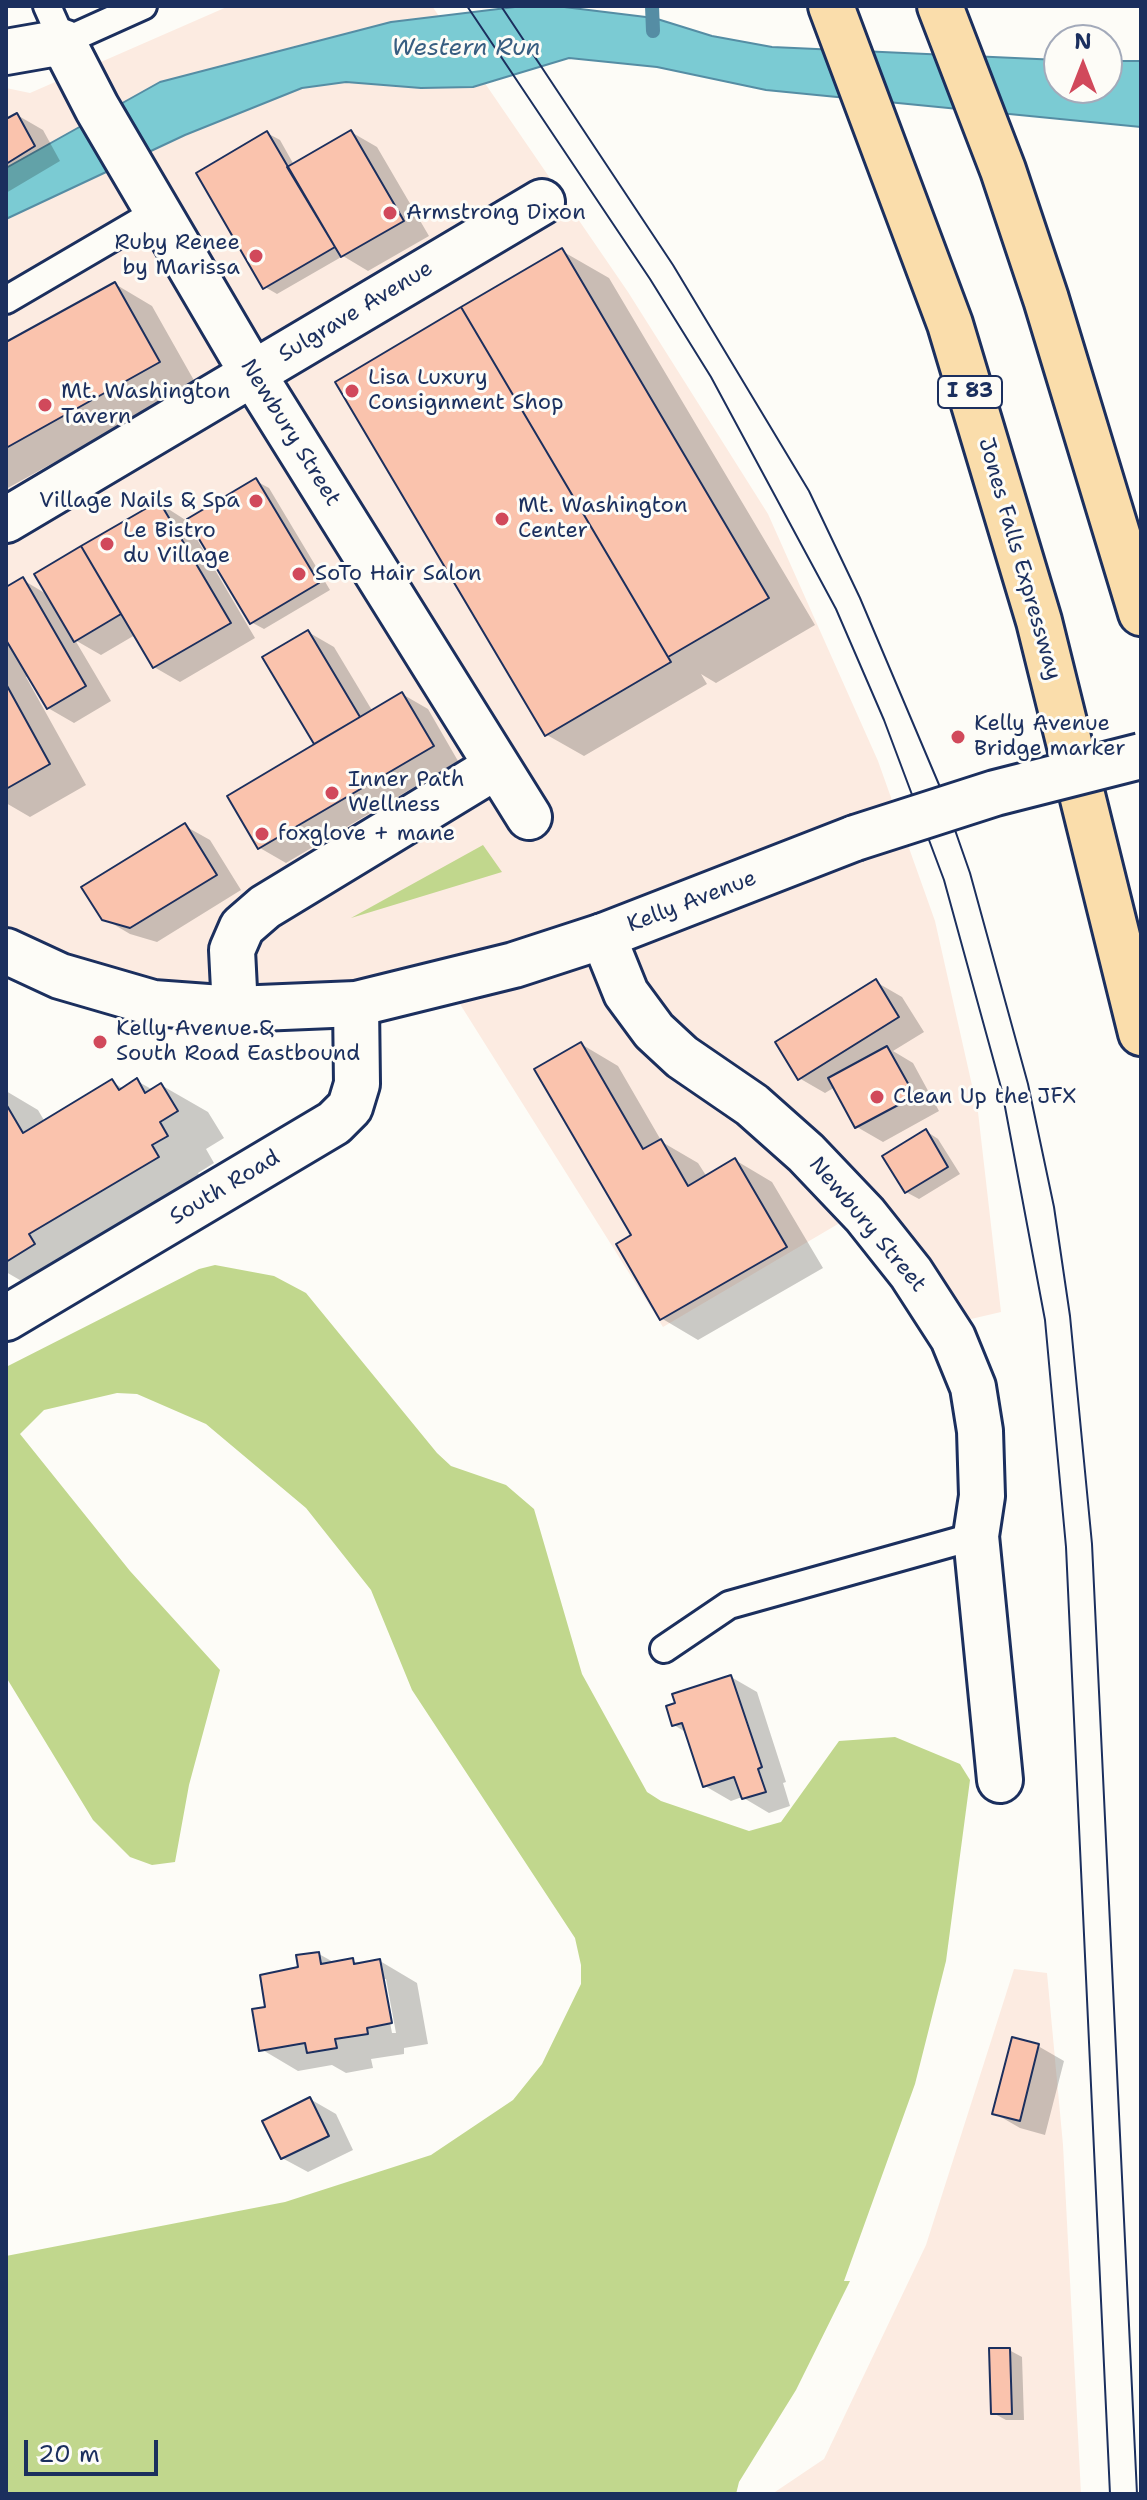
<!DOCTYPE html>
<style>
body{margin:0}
#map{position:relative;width:1147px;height:2500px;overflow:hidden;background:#fdfcf7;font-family:"Shantell Sans",sans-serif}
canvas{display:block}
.frame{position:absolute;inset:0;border:8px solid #1b2f5e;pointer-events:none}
.north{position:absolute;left:1043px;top:24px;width:80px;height:80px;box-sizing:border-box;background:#fdfcf7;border:2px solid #a3aaba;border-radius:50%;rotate:0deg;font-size:22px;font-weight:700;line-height:32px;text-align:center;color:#1b2f5e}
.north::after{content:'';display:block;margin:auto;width:28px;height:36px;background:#d1495b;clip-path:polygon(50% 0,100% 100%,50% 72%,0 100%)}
.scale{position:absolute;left:24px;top:2440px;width:134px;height:36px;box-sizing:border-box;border:4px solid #1b2f5e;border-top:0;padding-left:10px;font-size:24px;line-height:28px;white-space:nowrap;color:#1b2f5e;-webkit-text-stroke:6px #fdfcf7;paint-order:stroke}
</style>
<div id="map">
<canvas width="1147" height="2500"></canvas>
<div class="frame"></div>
<div class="north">N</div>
<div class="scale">20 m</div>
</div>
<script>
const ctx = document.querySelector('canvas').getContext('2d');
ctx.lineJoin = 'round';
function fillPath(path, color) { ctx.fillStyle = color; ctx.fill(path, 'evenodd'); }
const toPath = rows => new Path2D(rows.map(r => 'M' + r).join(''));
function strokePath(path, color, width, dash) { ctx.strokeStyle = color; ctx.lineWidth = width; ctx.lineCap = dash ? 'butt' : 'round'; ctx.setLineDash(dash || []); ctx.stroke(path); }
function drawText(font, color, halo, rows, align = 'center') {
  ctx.font = font + ' "Shantell Sans",sans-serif'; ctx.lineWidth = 6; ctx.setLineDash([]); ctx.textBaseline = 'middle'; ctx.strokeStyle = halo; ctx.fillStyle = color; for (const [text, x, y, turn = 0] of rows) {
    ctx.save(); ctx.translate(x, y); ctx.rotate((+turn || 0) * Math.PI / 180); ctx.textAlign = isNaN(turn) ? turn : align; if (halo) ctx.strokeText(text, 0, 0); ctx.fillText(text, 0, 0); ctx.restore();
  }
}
fillPath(toPath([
 [229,6,432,6,628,292,768,514,878,761,935,921,978,1112,1001,1312,941,1326,855,1214,663,1327,448,985,135,995,6,939,6,88,30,93],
 [1014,1969,1047,1973,1063,2145,1081,2494,772,2494,824,2459,926,2245]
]), '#fcebe1');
fillPath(toPath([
 [483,845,502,872,351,918],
 [215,1265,274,1276,306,1293,437,1453,451,1466,506,1485,534,1509,582,1674,647,1792,661,1801,749,1831,781,1822,839,1741,895,1737,960,1764,970,1780,946,1961,915,2084,844,2281,850,2281,796,2390,739,2482,736,2494,6,2494,6,2256,285,2202,431,2155,513,2100,542,2064,581,1984,581,1965,575,1938,412,1690,371,1590,306,1508,206,1424,137,1394,117,1393,44,1410,20,1434,130,1571,220,1670,189,1785,175,1862,152,1865,130,1857,93,1820,6,1677,6,1367,199,1269]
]), '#c1d78d');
const water = toPath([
 [523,6,556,6,654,18,712,36,772,47,1059,60,1059,88,1107,88,1107,61,1141,61,1141,127,766,90,657,67,569,58,473,87,421,88,346,82,302,88,185,135,6,219,6,168,160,82,391,22,523,6]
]);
fillPath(water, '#7bcbd3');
strokePath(water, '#558da4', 2);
fillPath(toPath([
 [17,115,43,130,60,161,6,193,6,121],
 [351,132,377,147,429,236,368,271,343,256,277,294,265,287,267,133,280,140,294,165],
 [562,251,609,278,815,625,716,683,701,674,707,684,584,756,547,735],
 [115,284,152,306,196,384,6,489,6,345],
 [256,481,269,488,330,590,264,629,251,622,195,527,191,529,255,638,180,682,154,667,135,635,101,655,75,640,111,701,74,723,48,708,29,675,26,677,86,785,30,817,6,803,6,641,10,643,6,636,6,590,23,580,48,595,36,574,159,503,187,521],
 [308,632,334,647,373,712,402,694,428,709,458,761,286,863,260,848,317,745,265,658],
 [185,826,210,840,241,890,157,942,130,934,103,918],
 [876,982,902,997,924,1032,893,1051,913,1063,939,1111,883,1142,857,1127,835,1087,825,1093,799,1078],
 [581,1044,618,1066,662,1142,698,1163,707,1177,735,1160,772,1182,823,1268,698,1340,661,1318,633,1236],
 [137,1081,153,1090,161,1085,208,1112,224,1138,206,1149,214,1163,198,1173,204,1184,44,1294,6,1272,6,1091,38,1110,45,1122,112,1082,124,1089],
 [926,1131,938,1139,960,1174,919,1199,906,1192],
 [731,1677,757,1692,786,1782,783,1783,790,1806,769,1813,742,1797,731,1801,705,1786,687,1733,674,1725,677,1704],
 [319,1954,335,1963,380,1961,417,1983,428,2044,404,2048,404,2054,371,2059,373,2068,346,2073,332,2065,298,2071,261,2049,268,2008,301,1969],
 [382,1979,386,1979,396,2033,392,2033],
 [1038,2046,1064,2061,1045,2135,1020,2128,994,2113],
 [310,2099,336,2114,353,2150,308,2172,282,2158],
 [1009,2350,1022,2357,1024,2420,1006,2420,993,2413]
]), '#0003');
strokePath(toPath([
 [652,6,653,31]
]), '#558da4', 14);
const building = toPath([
 [17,113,35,146,6,164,6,119,17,113],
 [351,130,404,221,341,257,287,167,351,130],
 [267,131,335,247,263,289,196,173,267,131],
 [562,248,769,598,668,657,461,307,562,248],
 [115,282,160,362,6,448,6,342,115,282],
 [461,307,671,662,545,736,335,382,461,307],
 [256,478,319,583,250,624,187,519,256,478],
 [159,501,231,623,153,668,81,546,159,501],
 [81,546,121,614,74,642,34,574,81,546],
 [23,577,86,686,47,709,6,640,6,587,23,577],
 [308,630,360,717,314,744,262,657,308,630],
 [6,684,50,764,6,789,6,684],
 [402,692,434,746,258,849,227,796,402,692],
 [185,823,217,875,130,928,102,920,81,887,185,823],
 [876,979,899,1017,798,1080,775,1042,876,979],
 [581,1042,643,1149,661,1139,688,1186,735,1158,787,1247,660,1320,616,1244,631,1235,534,1069,581,1042],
 [887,1046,915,1096,855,1128,828,1078,887,1046],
 [137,1078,145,1093,161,1083,178,1111,160,1122,168,1136,152,1145,159,1157,29,1234,35,1244,6,1262,6,1104,23,1133,112,1079,119,1090,137,1078],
 [926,1129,948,1167,905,1193,882,1156,926,1129],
 [731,1675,762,1767,758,1769,766,1792,742,1799,734,1777,703,1787,682,1723,672,1726,666,1706,675,1703,672,1694,731,1675],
 [319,1952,321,1964,353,1958,354,1964,380,1959,392,2023,367,2028,368,2034,335,2039,337,2048,307,2053,305,2043,259,2051,252,2009,265,2007,260,1975,298,1967,296,1955,319,1952],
 [1012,2037,1039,2044,1020,2121,992,2114,1012,2037],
 [310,2097,329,2136,281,2159,262,2121,310,2097],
 [989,2348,1010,2348,1012,2414,991,2414,989,2348]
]);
fillPath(building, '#fac3ad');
strokePath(building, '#1b2f5e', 2);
const lane = toPath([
 [47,6,63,42,143,6],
 [6,300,158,211],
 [664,1649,729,1605,976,1536]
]);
const street = toPath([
 [6,52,63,42,97,108,253,374,529,817],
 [6,520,542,202],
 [603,936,626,993,654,1031,682,1057,752,1105,806,1153,865,1215,911,1273,953,1338,973,1387,980,1431,982,1496,976,1536,1000,1780],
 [235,1009,232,950,242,927,265,907,497,766],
 [6,1318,334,1123,350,1107,357,1084,356,1004]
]);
const secondary = toPath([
 [6,951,60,976,153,1003,235,1009,356,1004,514,965,603,936,855,838]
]);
const highway = toPath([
 [831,6,950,324,1039,621,1141,1033],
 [940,6,1003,170,1046,299,1141,613]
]);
strokePath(lane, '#1b2f5e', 32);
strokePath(street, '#1b2f5e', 50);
strokePath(secondary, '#1b2f5e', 50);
strokePath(highway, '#1b2f5e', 50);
strokePath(lane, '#fdfcf7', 26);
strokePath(street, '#fdfcf7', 44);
strokePath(secondary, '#fdfcf7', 44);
strokePath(highway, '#faddab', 44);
strokePath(toPath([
 [467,6,650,279,711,377,836,609,884,720,944,880,1002,1091,1045,1320,1066,1547,1110,2494],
 [501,6,673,265,809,491,860,598,940,787,970,873,1028,1084,1054,1207,1070,1316,1092,1544,1137,2494]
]), '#1b2f5e', 2);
const secondaryBridge = toPath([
 [855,838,995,793,1141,756]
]);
strokePath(secondaryBridge, '#1b2f5e', 50, []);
strokePath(secondaryBridge, '#fdfcf7', 44);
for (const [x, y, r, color] of [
 [390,213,8,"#d1495b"],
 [256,256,8,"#d1495b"],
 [352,391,8,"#d1495b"],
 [45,405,8,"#d1495b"],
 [256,501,8,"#d1495b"],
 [502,519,8,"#d1495b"],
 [107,544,8,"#d1495b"],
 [299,574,8,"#d1495b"],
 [958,737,8,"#d1495b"],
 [332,793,8,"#d1495b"],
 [262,834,8,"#d1495b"],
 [100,1042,8,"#d1495b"],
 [877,1097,8,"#d1495b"]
]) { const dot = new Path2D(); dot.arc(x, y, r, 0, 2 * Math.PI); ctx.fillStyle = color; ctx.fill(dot); strokePath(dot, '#fdfcf7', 3); }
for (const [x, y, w] of [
 [970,392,64]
]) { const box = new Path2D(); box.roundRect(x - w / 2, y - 16, w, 32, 6); ctx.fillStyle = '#fdfcf7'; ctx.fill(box); strokePath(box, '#1b2f5e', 2); }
drawText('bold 20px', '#1b2f5e', null, [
 ["I 83",970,392]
]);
drawText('22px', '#1b2f5e', '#fdfcf7', [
 ["Armstrong Dixon",406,213],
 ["Ruby Renee",240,243,"right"],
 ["by Marissa",240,268,"right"],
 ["Lisa Luxury",368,378],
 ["Consignment Shop",368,403],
 ["Mt. Washington",61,392],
 ["Tavern",61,417],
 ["Village Nails & Spa",240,501,"right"],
 ["Mt. Washington",518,506],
 ["Center",518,531],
 ["Le Bistro",123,531],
 ["du Village",123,556],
 ["SoTo Hair Salon",315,574],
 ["Kelly Avenue",974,724],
 ["Bridge marker",974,749],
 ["Inner Path",348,780],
 ["Wellness",348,805],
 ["foxglove + mane",278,834],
 ["Kelly Avenue &",116,1029],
 ["South Road Eastbound",116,1054],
 ["Clean Up the JFX",893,1097]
], 'left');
drawText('22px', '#1b2f5e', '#fdfcf7', [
 ["Sulgrave Avenue",356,312,-31],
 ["Newbury Street",290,433,58],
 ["Jones Falls Expressway",1019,559,74],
 ["Kelly Avenue",692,902,-21],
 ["South Road",225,1188,-31],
 ["Newbury Street",867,1225,50]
]);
drawText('italic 24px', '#385e81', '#fdfcf7', [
 ["Western Run",466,49]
]);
</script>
